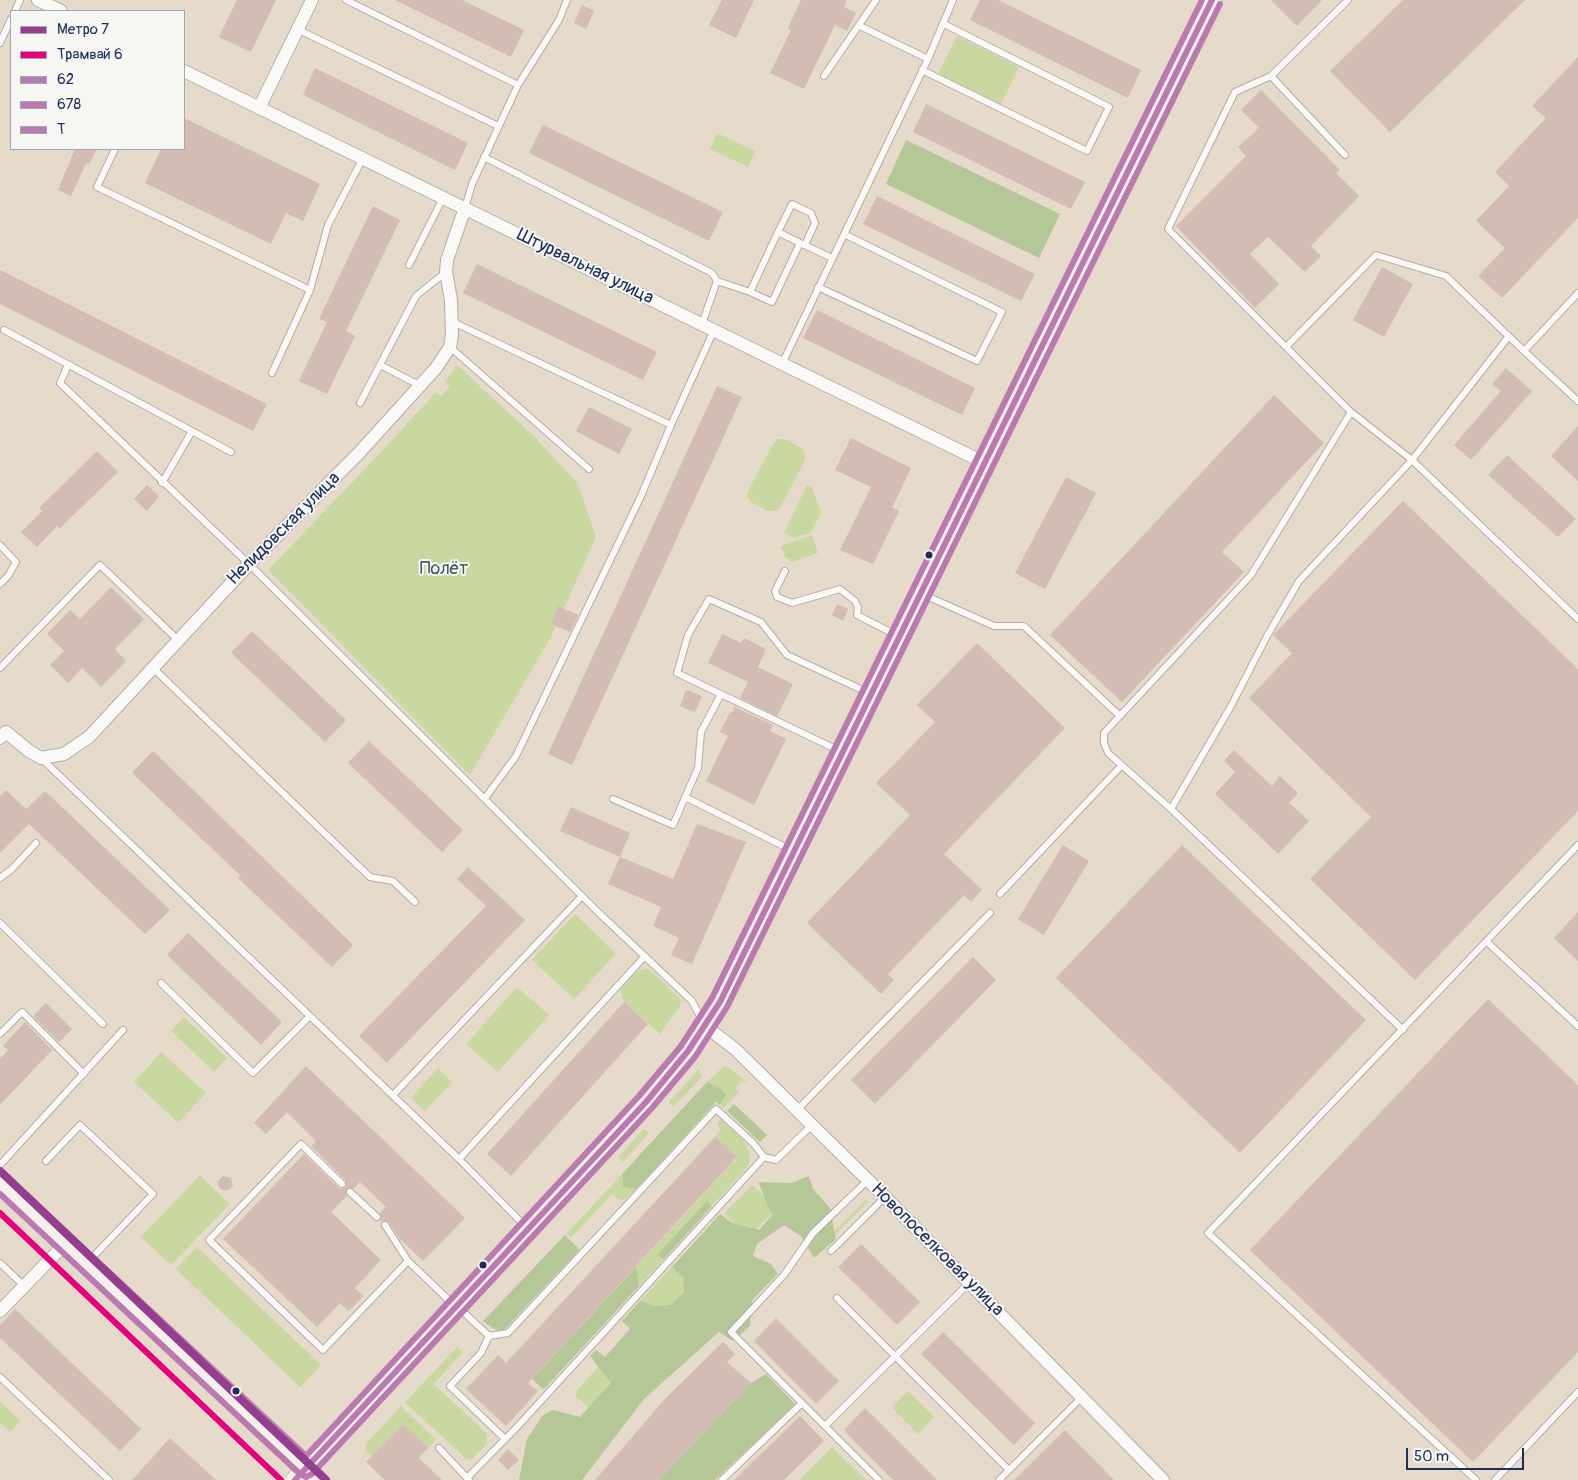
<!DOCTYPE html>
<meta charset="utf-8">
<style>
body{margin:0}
#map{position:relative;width:1578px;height:1480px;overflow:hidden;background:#e6daca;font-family:Pangolin,sans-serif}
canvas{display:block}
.legend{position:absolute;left:10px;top:10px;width:175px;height:140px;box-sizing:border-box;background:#f6f6f2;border:1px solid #9ea6b7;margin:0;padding:6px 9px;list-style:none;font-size:15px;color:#1b2f5e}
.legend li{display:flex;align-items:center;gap:10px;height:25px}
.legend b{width:25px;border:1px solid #9ea6b7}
.scale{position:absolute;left:1406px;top:1448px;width:118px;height:22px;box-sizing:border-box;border:2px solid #1b2f5e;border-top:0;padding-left:6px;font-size:15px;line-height:18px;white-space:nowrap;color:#1b2f5e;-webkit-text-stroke:4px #f6f6f2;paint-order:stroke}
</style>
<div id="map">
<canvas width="1578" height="1480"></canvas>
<ul class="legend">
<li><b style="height:6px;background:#943e90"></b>Метро 7</li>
<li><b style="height:6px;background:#e5007d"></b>Трамвай 6</li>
<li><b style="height:6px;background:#bb7aaf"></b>62</li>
<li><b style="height:6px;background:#bb7aaf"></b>678</li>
<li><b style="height:6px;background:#bb7aaf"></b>Т</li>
</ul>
<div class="scale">50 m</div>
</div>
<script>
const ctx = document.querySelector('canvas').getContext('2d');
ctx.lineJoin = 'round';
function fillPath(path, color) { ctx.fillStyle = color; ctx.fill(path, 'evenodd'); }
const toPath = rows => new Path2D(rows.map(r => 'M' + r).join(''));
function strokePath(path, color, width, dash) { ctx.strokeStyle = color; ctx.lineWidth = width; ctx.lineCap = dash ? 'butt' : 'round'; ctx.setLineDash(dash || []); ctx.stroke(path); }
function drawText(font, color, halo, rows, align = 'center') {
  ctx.font = font + ' Pangolin,sans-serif'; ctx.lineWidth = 4; ctx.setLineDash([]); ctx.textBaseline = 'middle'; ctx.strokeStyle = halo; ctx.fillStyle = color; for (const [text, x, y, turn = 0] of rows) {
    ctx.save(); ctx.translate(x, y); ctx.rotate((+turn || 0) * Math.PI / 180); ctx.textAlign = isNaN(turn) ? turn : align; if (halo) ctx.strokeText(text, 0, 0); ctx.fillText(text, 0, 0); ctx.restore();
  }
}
fillPath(toPath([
 [957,36,1019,67,1001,104,938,74],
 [717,133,755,151,748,167,710,149],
 [457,365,534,436,578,484,596,537,551,637,470,775,268,570,369,465,436,392,441,396,450,386,445,382],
 [778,439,785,439,802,448,805,454,805,460,780,508,775,511,768,511,751,502,747,496,749,489,773,444],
 [807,485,812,488,821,513,811,532,795,538,784,533],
 [812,535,818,553,793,562,785,557,781,546],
 [575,914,616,954,574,999,532,960],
 [644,969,648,969,659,978,681,1000,680,1006,660,1034,624,1002,620,990,637,972],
 [517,987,549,1015,498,1072,466,1044],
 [184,1017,227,1058,214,1072,171,1031],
 [161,1052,206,1093,178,1123,134,1082],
 [725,1065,748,1083,741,1081,735,1089,739,1092,724,1108,720,1105,726,1095,720,1088,707,1082],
 [438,1068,452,1082,425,1111,411,1098],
 [699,1069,702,1077,673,1107,669,1102],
 [720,1119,744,1141,750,1155,749,1165,712,1206,707,1202,657,1255,664,1259,639,1286,636,1267,737,1158,715,1137,721,1129,717,1125],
 [644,1129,649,1133,623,1162,618,1157],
 [623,1173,623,1187,636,1189,624,1200,619,1199,612,1194,571,1238,567,1233],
 [200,1175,230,1204,171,1265,141,1237],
 [752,1185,777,1208,749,1237,724,1214],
 [866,1200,868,1202,822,1247,820,1245],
 [197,1247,321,1365,300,1387,176,1269],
 [672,1267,683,1277,684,1292,670,1305,655,1306,640,1301],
 [457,1347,463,1352,434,1384,487,1434,487,1444,471,1460,466,1459,405,1402],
 [599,1366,615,1378,589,1408,576,1396,575,1392],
 [908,1391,934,1417,918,1434,892,1408],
 [0,1402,21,1421,10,1432,0,1422],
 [401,1406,436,1440,428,1448,403,1424,371,1457,365,1450,366,1444],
 [832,1447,866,1480,799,1480]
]), '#c9d8a1');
fillPath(toPath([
 [906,140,1060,214,1039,258,886,184],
 [707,1082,720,1088,726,1095,720,1105,716,1102,636,1189,623,1187,623,1173],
 [734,1104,767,1135,760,1142,727,1111],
 [809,1176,813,1189,830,1208,836,1239,814,1258,801,1236,784,1225,757,1244,753,1256,771,1264,778,1274,752,1300,750,1326,733,1341,719,1332,644,1399,582,1480,519,1480,527,1439,542,1416,553,1410,580,1417,611,1383,590,1356,596,1350,605,1357,630,1329,622,1321,640,1301,655,1306,670,1305,684,1292,683,1277,672,1267,720,1214,732,1223,759,1230,772,1215,758,1182,792,1183],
 [707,1201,712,1206,664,1259,657,1255],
 [565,1235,579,1249,578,1251,503,1331,496,1330,485,1323,483,1321],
 [636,1267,639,1286,546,1387,543,1389,532,1379],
 [766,1374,795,1404,715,1480,659,1480,751,1383]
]), '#b5c797');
fillPath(toPath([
 [237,0,276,0,251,52,219,37],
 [395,0,462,0,524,30,511,57],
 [722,0,754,0,736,38,709,25],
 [801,0,847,0,844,7,856,13,847,31,835,25,804,89,770,73,791,30,788,28],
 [980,0,998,0,1141,70,1128,98,970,20],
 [1271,0,1322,0,1297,26],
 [1403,0,1525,0,1390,132,1330,71],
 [582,5,594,11,586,29,574,23],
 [1578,57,1578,218,1502,298,1478,276,1505,248,1476,221,1509,186,1495,172,1546,118,1532,106],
 [315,68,468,143,455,170,303,95],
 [1261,90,1340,170,1336,173,1359,196,1311,246,1321,256,1305,272,1268,237,1250,254,1279,284,1255,308,1176,226,1246,156,1238,147,1259,128,1241,110],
 [926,104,1085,182,1071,209,913,132],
 [184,118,320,184,303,221,286,213,271,244,145,183,161,149,184,149],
 [543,125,723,212,709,241,529,153],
 [75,149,97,149,89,164,86,163,71,196,58,190],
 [877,196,1035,274,1021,301,863,224],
 [373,206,400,220,346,331,355,336,327,394,299,381,327,322,319,319],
 [477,264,657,352,643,380,463,293],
 [1382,267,1413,284,1384,337,1353,320],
 [0,270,267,404,253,431,0,304],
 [817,310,975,388,962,415,803,338],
 [1506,368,1532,391,1471,460,1454,445,1501,391,1492,384],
 [717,386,742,397,572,765,548,754],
 [1274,395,1324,443,1222,552,1244,572,1122,702,1050,635],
 [589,407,632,429,619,454,576,431],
 [1578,426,1578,481,1551,456],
 [851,438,911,468,892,508,899,511,873,564,840,550,871,487,835,470],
 [97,451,118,472,59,529,57,526,37,547,21,532,42,511,39,508],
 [1507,455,1576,519,1558,537,1488,475],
 [1066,477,1096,493,1045,589,1015,573],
 [147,485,159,496,147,511,134,499],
 [1403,501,1578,669,1578,811,1415,980,1310,879,1371,817,1249,698,1292,653,1273,635],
 [111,587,144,619,115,649,126,661,101,687,82,668,68,683,50,665,64,651,47,634,70,610,80,619],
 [837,604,848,609,843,621,832,615],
 [558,606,578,615,570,632,551,624],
 [252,631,346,720,325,742,231,653],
 [722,634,741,643,744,638,766,649,758,667,793,684,777,716,740,698,748,682,708,663],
 [977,643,1065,728,944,854,982,890,971,902,964,895,888,974,894,980,881,994,807,923,910,815,876,783,935,722,917,705],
 [686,690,702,696,695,712,680,706],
 [735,707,773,725,770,731,786,739,754,805,706,781,728,736,720,732,730,712,732,713],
 [369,741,463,830,442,852,348,763],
 [1234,750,1272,786,1280,776,1298,793,1289,803,1309,821,1278,854,1215,794,1235,772,1224,761],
 [153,751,353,945,332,967,238,878,241,876,132,773],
 [6,790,26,809,45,791,170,910,145,934,29,824,0,853,0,796],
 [571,807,630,833,620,857,560,831],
 [697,824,746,842,692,964,671,955,679,938,653,926,661,907,608,884,620,857,673,879],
 [1063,845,1089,861,1044,935,1018,919],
 [1182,845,1366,1020,1240,1153,1056,978],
 [468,867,525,920,387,1063,359,1036,486,906,457,879],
 [1578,912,1578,961,1554,938],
 [188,933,282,1022,261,1045,167,955],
 [973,957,996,980,875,1104,851,1080],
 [1488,999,1578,1085,1578,1352,1473,1462,1250,1250],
 [624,1002,648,1024,511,1176,487,1154],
 [46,1003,72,1029,59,1042,33,1016],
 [25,1022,52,1050,0,1105,0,1059,8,1050,3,1046],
 [306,1066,465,1218,423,1261,400,1239,389,1222,380,1220,380,1213,386,1207,360,1182,354,1188,347,1188,347,1196,331,1212,381,1260,355,1288,363,1296,349,1311,340,1303,317,1327,223,1239,304,1154,339,1188,343,1189,347,1186,345,1180,311,1146,316,1141,287,1112,266,1134,254,1123],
 [715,1137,737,1157,528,1383,538,1391,506,1426,466,1389,498,1355,506,1363],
 [223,1176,231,1178,233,1186,227,1191,220,1189,217,1182],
 [861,1244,920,1302,897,1325,838,1267],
 [15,1309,141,1429,120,1451,0,1338,0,1325],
 [776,1318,839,1381,816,1404,754,1341],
 [943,1332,1035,1423,1014,1445,921,1354],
 [723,1342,735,1354,727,1362,751,1383,659,1480,595,1480,664,1400],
 [865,1408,937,1480,893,1480,857,1444,844,1430],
 [800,1416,824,1441,784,1480,734,1480],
 [403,1424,428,1448,419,1458,442,1480,385,1480,366,1462],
 [1065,1430,1114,1480,1014,1480],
 [170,1438,216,1480,132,1480],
 [508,1449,519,1460,508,1470,498,1460]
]), '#d2bcb4');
const lane = toPath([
 [346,0,518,85],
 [1348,0,1271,76,1235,92,1168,229,1286,347,1376,255,1446,276,1524,351],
 [15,11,20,0],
 [860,26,928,59],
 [297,29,498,126],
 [0,43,11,19],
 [922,70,1087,151,1109,107,944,24],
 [824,76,876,0],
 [1271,76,1345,155],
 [115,149,97,187,310,290],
 [484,157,712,273,717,281,702,324],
 [465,208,472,184,518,85,559,20,567,0],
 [778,232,792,204,811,213,815,223,805,245],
 [409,265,443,198],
 [717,281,750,292,772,302,800,243,832,258],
 [818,287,977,361,1002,312,844,234],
 [750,292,778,232,800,243],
 [1578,293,1524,351,1578,401],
 [453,322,671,425,714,330],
 [4,330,231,452],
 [1509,336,1412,460,1578,619],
 [450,347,589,469],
 [1286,347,1351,412,1251,575,1104,733,1104,743,1108,753,1171,809,1231,706,1267,636,1299,581,1412,460,1351,412],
 [782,364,928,59,953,0],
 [68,365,60,383,249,564,599,913,692,1001,703,1022],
 [380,365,421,386],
 [272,373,310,290,328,225,363,158],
 [360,403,416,296,446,272],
 [162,483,192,431],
 [0,545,16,562,8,576,0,584],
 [785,571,775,591,777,597,792,603,840,589,855,601,858,607,857,615,898,636],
 [922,594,994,626,1024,626,1120,716],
 [152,667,370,877,393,881,415,902],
 [0,668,100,565,178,640],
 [842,752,677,673,688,635,709,599,761,622,787,655,871,694],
 [42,759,459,1159,527,1228],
 [685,797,793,851],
 [485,798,516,756,641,496,671,425],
 [613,799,673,825,698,768,701,732,721,694],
 [1171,809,1403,1030],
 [0,878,12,869,36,843],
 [1000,894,1121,766],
 [0,923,103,1024],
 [1487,942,1578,1026],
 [161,983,253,1073,310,1016],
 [0,1034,22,1012,84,1074],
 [393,1095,582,896],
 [797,1110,990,913],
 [459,1159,645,956],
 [46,1161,80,1125,153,1194,87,1263],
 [0,1165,123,1030],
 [868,1180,813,1233,784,1275,731,1332,879,1480],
 [342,1184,301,1144,209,1240,323,1350,408,1261,455,1306],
 [350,1192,377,1217],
 [385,1225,408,1261],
 [831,1251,885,1197],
 [0,1263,24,1286],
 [837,1298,1009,1470],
 [458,1307,489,1336],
 [0,1377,109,1480],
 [825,1426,970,1282],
 [505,1439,450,1386,481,1353,489,1336,508,1333,716,1109,753,1143,764,1157,776,1160,812,1125],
 [439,1448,469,1480],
 [467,1478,517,1427,764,1157],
 [722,1480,802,1403],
 [999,1480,1082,1397],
 [1476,1480,1208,1233,1578,845],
 [1495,1480,1578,1392]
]);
const street = toPath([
 [38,0,61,11],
 [184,71,985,463],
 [259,108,312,0],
 [0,738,6,732,29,751,41,758,64,754,89,737,249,564,358,454,436,368,450,347,452,335,451,300,446,272,447,260,465,208],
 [705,1026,735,1049,885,1197,1163,1480],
 [0,1311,65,1244]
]);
const secondary = toPath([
 [0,1182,319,1480],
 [295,1480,646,1102,688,1051,720,1002,1212,0]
]);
strokePath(lane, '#b3ada7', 8);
strokePath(street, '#b3ada7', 14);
strokePath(secondary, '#b3ada7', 19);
strokePath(lane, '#fbf9f7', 6);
strokePath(street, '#fbf9f7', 12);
strokePath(secondary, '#f5f0e9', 18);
strokePath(toPath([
 [295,1480,646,1102,688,1051,720,1002,1212,0]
]), '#bb7aaf', 6);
strokePath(toPath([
 [0,1194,300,1474,306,1477,312,1474,652,1108,695,1057,727,1007,1220,4]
]), '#bb7aaf', 6);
strokePath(toPath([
 [6,1176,306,1456,639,1096,681,1046,712,998,1202,0]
]), '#bb7aaf', 6);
strokePath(toPath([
 [0,1213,281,1480]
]), '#e5007d', 6);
strokePath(toPath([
 [0,1171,326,1480]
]), '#943e90', 8);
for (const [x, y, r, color] of [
 [929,555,4.5,"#1b2f5e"],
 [483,1265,4.5,"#1b2f5e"],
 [236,1391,4.5,"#1b2f5e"]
]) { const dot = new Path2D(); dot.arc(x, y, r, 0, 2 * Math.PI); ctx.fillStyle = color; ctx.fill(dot); strokePath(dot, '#f6f6f2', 2); }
drawText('18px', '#1b2f5e', '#f6f6f2', [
 ["Штурвальная улица",585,267,26],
 ["Нелидовская улица",284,529,-45],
 ["Новопоселковая улица",937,1250,45]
]);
drawText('18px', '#415966', '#f6f6f2', [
 ["Полёт",444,569]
]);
</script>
